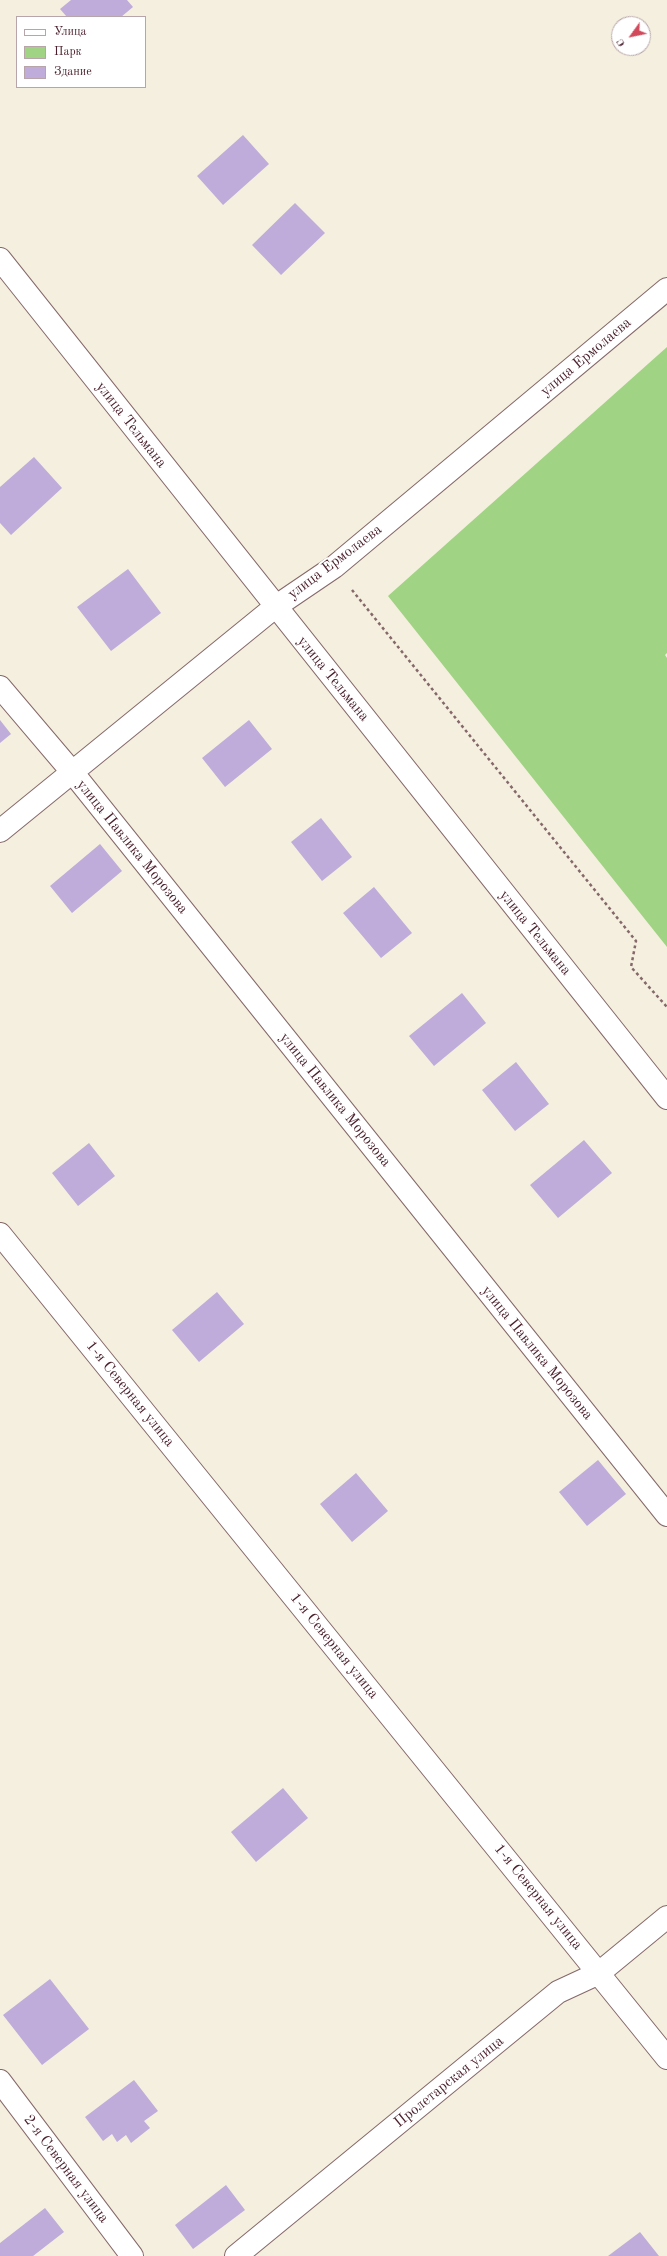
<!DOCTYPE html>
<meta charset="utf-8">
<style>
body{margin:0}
#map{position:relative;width:667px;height:2256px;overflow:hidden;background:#f4efde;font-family:"Old Standard TT",serif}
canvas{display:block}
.legend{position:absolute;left:16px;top:16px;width:130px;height:72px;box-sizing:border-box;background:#fff;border:1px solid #b7a5aa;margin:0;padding:5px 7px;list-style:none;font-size:12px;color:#4a1f2b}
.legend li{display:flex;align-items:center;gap:8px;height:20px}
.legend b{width:20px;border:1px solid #b7a5aa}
.north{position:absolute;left:611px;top:16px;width:40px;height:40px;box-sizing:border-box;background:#fff;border:1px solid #b7a5aa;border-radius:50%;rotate:237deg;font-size:11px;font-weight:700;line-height:16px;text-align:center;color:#4a1f2b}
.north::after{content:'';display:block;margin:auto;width:14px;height:18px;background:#d1495b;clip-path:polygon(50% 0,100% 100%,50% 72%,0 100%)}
</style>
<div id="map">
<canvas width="667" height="2256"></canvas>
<ul class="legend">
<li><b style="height:5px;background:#fff"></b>Улица</li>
<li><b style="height:11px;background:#a0d383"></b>Парк</li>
<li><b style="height:11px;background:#bfacda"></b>Здание</li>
</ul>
<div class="north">С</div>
</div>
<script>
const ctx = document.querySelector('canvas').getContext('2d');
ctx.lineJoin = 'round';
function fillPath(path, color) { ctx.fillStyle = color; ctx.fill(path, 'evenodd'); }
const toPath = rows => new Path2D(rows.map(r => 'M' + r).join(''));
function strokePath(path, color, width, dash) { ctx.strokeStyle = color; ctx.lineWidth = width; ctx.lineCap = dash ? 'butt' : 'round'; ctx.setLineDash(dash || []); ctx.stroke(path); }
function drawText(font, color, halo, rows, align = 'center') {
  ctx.font = font + ' "Old Standard TT",serif'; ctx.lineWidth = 4; ctx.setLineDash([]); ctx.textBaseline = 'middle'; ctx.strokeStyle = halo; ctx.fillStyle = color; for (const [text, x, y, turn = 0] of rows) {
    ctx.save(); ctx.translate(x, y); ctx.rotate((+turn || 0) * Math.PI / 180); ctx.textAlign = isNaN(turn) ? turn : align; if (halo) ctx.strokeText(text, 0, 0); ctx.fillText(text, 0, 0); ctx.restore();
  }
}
fillPath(toPath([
 [667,347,667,653,665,655,667,658,667,947,388,596]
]), '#a0d383');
fillPath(toPath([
 [71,0,127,0,133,7,121,17,67,17,60,9],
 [243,135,269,164,223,205,197,176],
 [295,203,325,233,281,275,252,245],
 [34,457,62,488,11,535,0,523,0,487],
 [128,569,161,613,111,651,77,607],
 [0,720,11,734,0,743],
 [249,720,272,749,225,787,202,758],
 [321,818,352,857,322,881,291,842],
 [100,844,122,871,72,913,50,886],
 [374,887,412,933,381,958,343,913],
 [462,993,486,1023,434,1066,409,1036],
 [516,1062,549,1104,515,1131,482,1090],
 [584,1140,612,1173,558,1218,530,1185],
 [89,1143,115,1176,78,1206,52,1173],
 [217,1292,244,1324,199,1362,172,1330],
 [598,1460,626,1494,587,1526,559,1492],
 [356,1473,388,1511,352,1542,320,1504],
 [283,1788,308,1818,256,1862,231,1832],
 [50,1979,89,2029,42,2065,3,2015],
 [134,2080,158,2111,144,2121,150,2128,131,2143,126,2135,117,2142,112,2134,103,2141,85,2117],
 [226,2185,245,2210,193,2249,175,2225],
 [45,2208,64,2232,33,2256,0,2256,0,2243],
 [640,2232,659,2256,608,2256]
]), '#bfacda');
const minor = toPath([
 [0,259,667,1098],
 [0,687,73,773,667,1515],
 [0,831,275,607,334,567,667,289],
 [0,1234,667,2058],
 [0,2081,132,2256],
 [236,2256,558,1992,599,1973,667,1917]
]);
strokePath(minor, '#86686a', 24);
strokePath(toPath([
 [352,590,636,941,631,967,667,1007]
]), '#86686a', 2.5, [3, 3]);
strokePath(minor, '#fff', 22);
drawText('15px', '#4a1f2b', '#fff', [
 ["улица Ермолаева",586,357,-40],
 ["улица Тельмана",131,425,52],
 ["улица Ермолаева",335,562,-37],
 ["улица Тельмана",333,679,51],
 ["улица Павлика Морозова",132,847,51],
 ["улица Тельмана",535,933,51],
 ["улица Павлика Морозова",335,1100,51],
 ["улица Павлика Морозова",537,1353,51],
 ["1-я Северная улица",130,1394,51],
 ["1-я Северная улица",334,1646,51],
 ["1-я Северная улица",538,1897,51],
 ["Пролетарская улица",449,2082,-39],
 ["2-я Северная улица",66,2169,53]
]);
</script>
